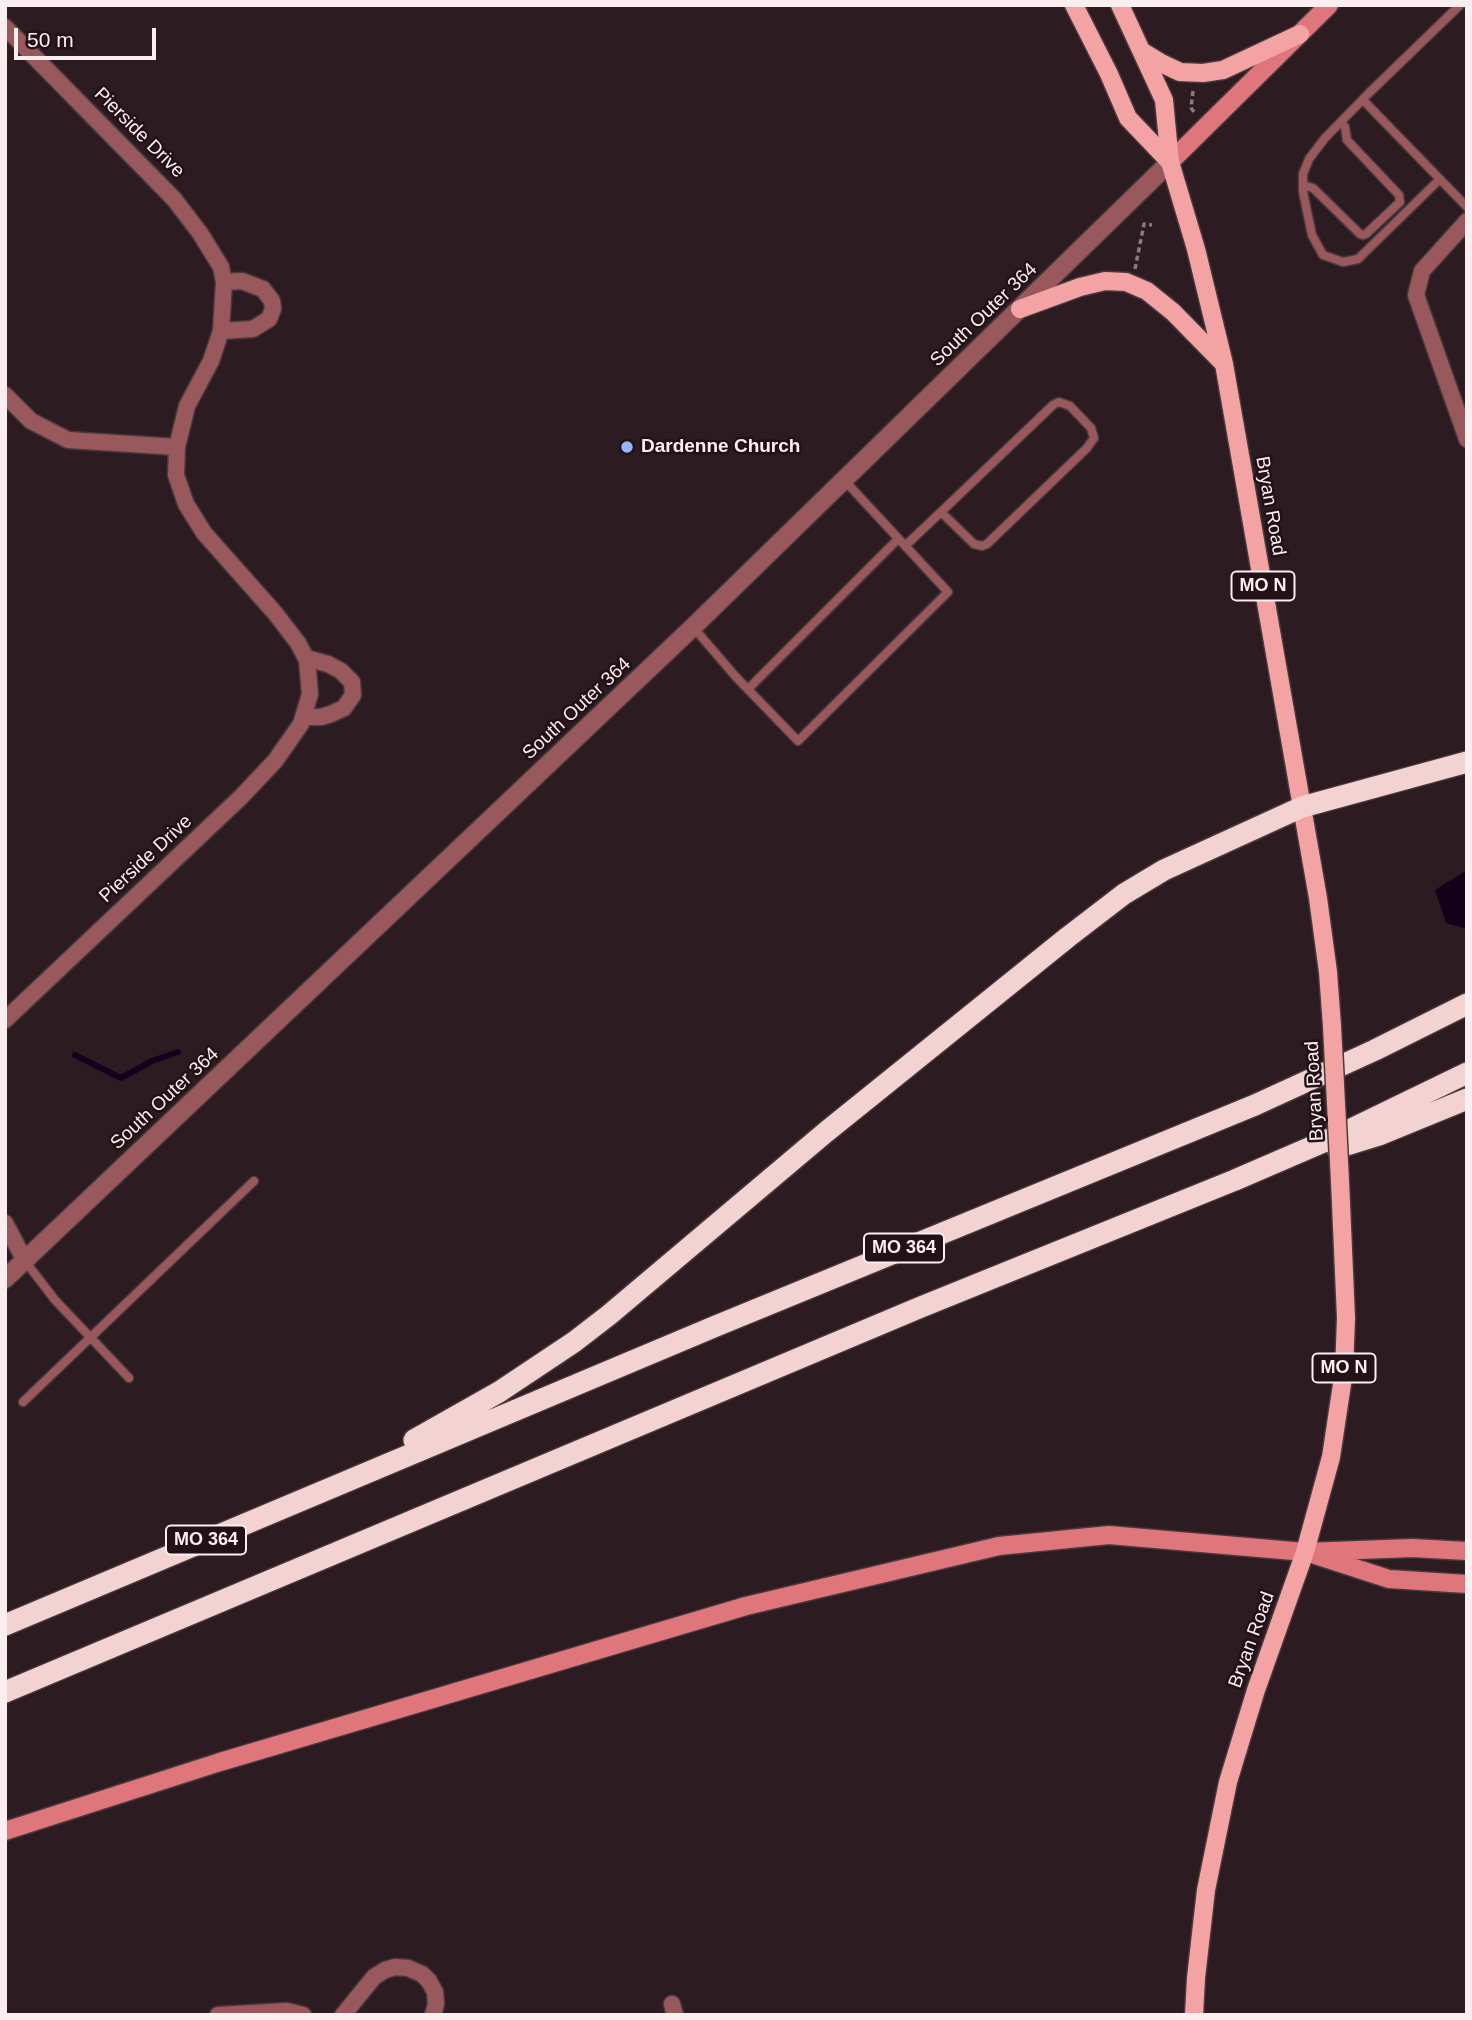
<!DOCTYPE html>
<style>
body{margin:0}
#map{position:relative;width:1472px;height:2020px;overflow:hidden;background:#2c1b20;font-family:Arial,sans-serif}
canvas{display:block}
.frame{position:absolute;inset:0;border:7px solid #faeef1;pointer-events:none}
.scale{position:absolute;left:14px;top:28px;width:142px;height:32px;box-sizing:border-box;border:4px solid #faeef1;border-top:0;padding-left:9px;font-size:21px;line-height:24px;white-space:nowrap;color:#faeef1;-webkit-text-stroke:5px #221217;paint-order:stroke}
</style>
<div id="map">
<canvas width="1472" height="2020"></canvas>
<div class="frame"></div>
<div class="scale">50 m</div>
</div>
<script>
const ctx = document.querySelector('canvas').getContext('2d');
ctx.lineJoin = 'round';
function fillPath(path, color) { ctx.fillStyle = color; ctx.fill(path, 'evenodd'); }
const toPath = rows => new Path2D(rows.map(r => 'M' + r).join(''));
function strokePath(path, color, width, dash) { ctx.strokeStyle = color; ctx.lineWidth = width; ctx.lineCap = dash ? 'butt' : 'round'; ctx.setLineDash(dash || []); ctx.stroke(path); }
function drawText(font, color, halo, rows, align = 'center') {
  ctx.font = font + ' Arial,sans-serif'; ctx.lineWidth = 5; ctx.setLineDash([]); ctx.textBaseline = 'middle'; ctx.strokeStyle = halo; ctx.fillStyle = color; for (const [text, x, y, turn = 0] of rows) {
    ctx.save(); ctx.translate(x, y); ctx.rotate((+turn || 0) * Math.PI / 180); ctx.textAlign = isNaN(turn) ? turn : align; if (halo) ctx.strokeText(text, 0, 0); ctx.fillText(text, 0, 0); ctx.restore();
  }
}
fillPath(toPath([
 [1467,870,1467,929,1446,923,1435,890]
]), '#15001b');
strokePath(toPath([
 [75,1055,121,1078,152,1061,178,1052]
]), '#15001b', 6);
const service = toPath([
 [1363,100,1467,207],
 [1439,180,1358,259,1343,262,1323,255,1312,235,1303,192,1303,174,1309,159,1325,138,1370,92,1460,5],
 [1303,185,1313,188,1360,234,1363,235,1366,234,1400,202,1399,195,1347,140,1345,127,1341,123],
 [905,546,941,512,1053,405,1059,402,1070,406,1091,428,1094,438,1087,448,987,544,982,546,974,544,941,512],
 [693,627,736,677,798,741,948,592,845,481],
 [748,689,898,539],
 [25,1261,55,1300,129,1378],
 [23,1402,254,1181]
]);
const minor = toPath([
 [5,27,174,199,200,233,221,267,224,282,221,331,211,361,187,406,177,447,176,475,186,504,204,533,275,613,298,643,307,660,310,694,301,724,275,761,241,797,5,1020],
 [1467,221,1422,271,1416,295,1467,439],
 [221,331,253,329,269,319,273,309,272,301,263,289,242,281,224,282],
 [5,395,31,421,68,440,177,447],
 [303,717,321,717,331,714,344,708,353,695,352,682,341,671,328,664,306,658],
 [5,1223,25,1261],
 [672,2004,675,2015],
 [218,2015,287,2011,303,2015],
 [343,2015,374,1977,385,1970,395,1967,408,1968,422,1974,429,1981,435,1992,436,2004,433,2015]
]);
const tertiary = toPath([
 [5,1279,693,627,1170,162]
]);
const secondary = toPath([
 [1170,162,1329,5],
 [1315,1555,1389,1579,1467,1584],
 [5,1831,220,1762,746,1606,999,1546,1109,1535,1305,1552,1412,1548,1467,1551]
]);
const primary = toPath([
 [1074,5,1109,74,1128,118,1170,162],
 [1120,5,1164,100,1170,162,1196,249,1224,364,1318,898,1328,972,1332,1026],
 [1143,52,1161,63,1180,72,1203,73,1223,70,1300,34],
 [1020,309,1080,287,1105,281,1126,282,1147,291,1173,312,1224,364],
 [1194,2015,1196,1978,1206,1890,1228,1782,1256,1690,1305,1552,1331,1457,1344,1371,1346,1318,1340,1181]
]);
const motorway = toPath([
 [1337,1148,1379,1135,1467,1099],
 [414,1440,499,1392,574,1342,609,1315,826,1132,1068,937,1124,894,1164,870,1302,807,1467,762],
 [5,1625,716,1326,1255,1105,1375,1050,1467,1004],
 [5,1692,921,1307,1235,1180,1337,1136,1467,1073]
]);
strokePath(service, '#49393d', 11);
strokePath(minor, '#49393d', 19);
strokePath(tertiary, '#49393d', 21);
strokePath(secondary, '#49393d', 21);
strokePath(primary, '#49393d', 21);
strokePath(motorway, '#49393d', 24);
strokePath(toPath([
 [1193,91,1191,108,1195,113],
 [1135,269,1144,224,1152,225]
]), '#8a7b7f', 3.5, [5, 3.5]);
strokePath(service, '#99585b', 8);
strokePath(minor, '#99585b', 16);
strokePath(tertiary, '#99585b', 18);
strokePath(secondary, '#de767c', 18);
strokePath(primary, '#f4a3a5', 18);
strokePath(motorway, '#f3d2d2', 21);
const primaryBridge = toPath([
 [1332,1026,1340,1181]
]);
strokePath(primaryBridge, '#49393d', 21, []);
strokePath(primaryBridge, '#f4a3a5', 18);
for (const [x, y, r, color] of [
 [627,447,7,"#93b7fd"]
]) { const dot = new Path2D(); dot.arc(x, y, r, 0, 2 * Math.PI); ctx.fillStyle = color; ctx.fill(dot); strokePath(dot, '#221217', 2.5); }
for (const [x, y, w] of [
 [1263,586,63],
 [904,1248,80],
 [1344,1368,63],
 [206,1540,80]
]) { const box = new Path2D(); box.roundRect(x - w / 2, y - 14.5, w, 29, 5); ctx.fillStyle = '#221217'; ctx.fill(box); strokePath(box, '#faeef1', 2); }
drawText('bold 18px', '#faeef1', null, [
 ["MO N",1263,586],
 ["MO 364",904,1248],
 ["MO N",1344,1368],
 ["MO 364",206,1540]
]);
drawText('19px', '#faeef1', '#221217', [
 ["Pierside Drive",139,133,45],
 ["South Outer 364",984,315,-44],
 ["Bryan Road",1270,506,80],
 ["South Outer 364",577,709,-43],
 ["Pierside Drive",146,859,-43],
 ["Bryan Road",1315,1091,-93],
 ["South Outer 364",165,1099,-43],
 ["Bryan Road",1252,1640,-70]
]);
drawText('bold 19px', '#faeef1', '#221217', [
 ["Dardenne Church",641,447]
], 'left');
</script>
